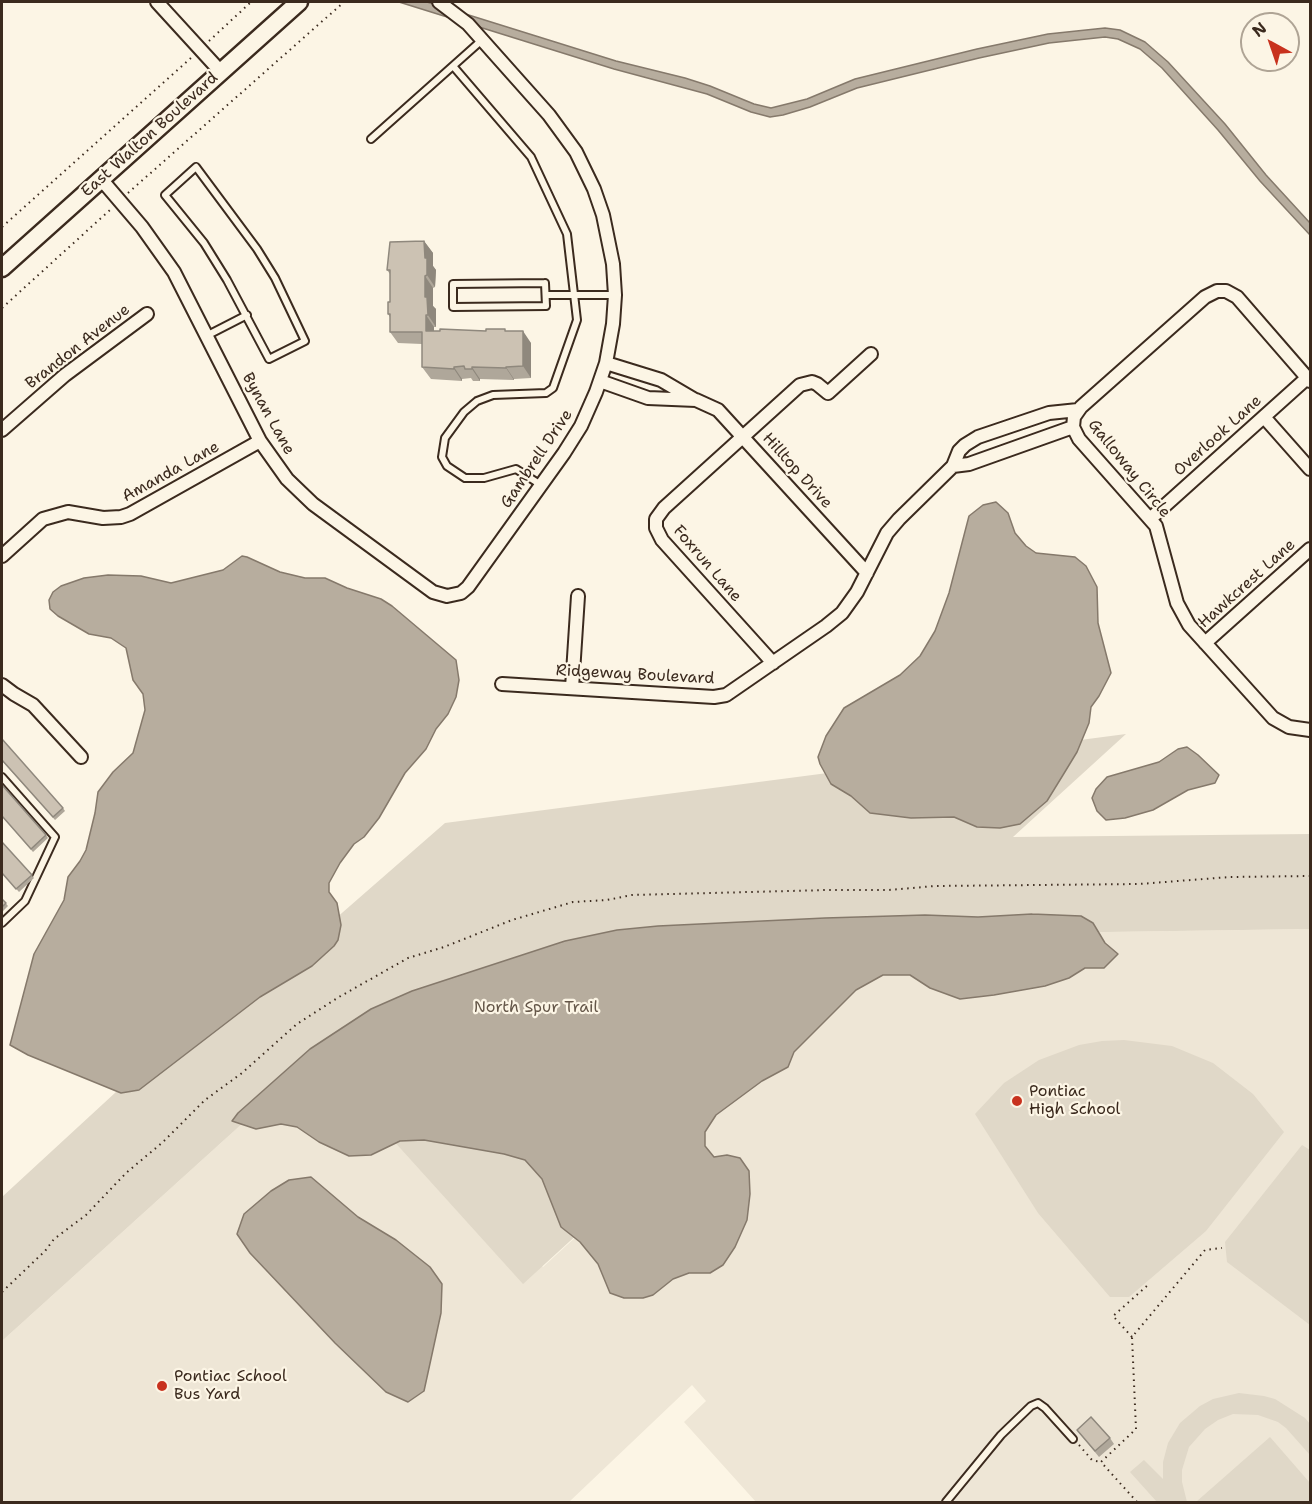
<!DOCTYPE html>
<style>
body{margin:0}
#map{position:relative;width:1312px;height:1504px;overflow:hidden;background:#fcf5e5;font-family:"Shantell Sans",sans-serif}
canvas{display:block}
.frame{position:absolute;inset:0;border:3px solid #3b2a1e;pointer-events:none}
.north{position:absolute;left:1240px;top:12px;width:60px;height:60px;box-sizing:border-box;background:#fcf5e5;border:2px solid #afa495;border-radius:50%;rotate:320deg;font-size:16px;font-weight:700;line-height:24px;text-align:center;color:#3b2a1e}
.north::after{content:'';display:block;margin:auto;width:21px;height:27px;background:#c8321e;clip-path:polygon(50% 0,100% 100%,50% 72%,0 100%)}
</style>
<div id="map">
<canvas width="1312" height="1504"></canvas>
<div class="frame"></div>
<div class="north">N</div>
</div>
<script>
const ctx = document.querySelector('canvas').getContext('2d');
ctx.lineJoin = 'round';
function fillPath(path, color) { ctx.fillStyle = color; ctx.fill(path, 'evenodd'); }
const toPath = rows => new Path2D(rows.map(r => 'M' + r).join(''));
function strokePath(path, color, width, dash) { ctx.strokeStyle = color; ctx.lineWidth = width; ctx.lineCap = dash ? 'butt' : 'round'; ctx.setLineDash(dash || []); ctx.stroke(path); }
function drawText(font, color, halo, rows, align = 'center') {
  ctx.font = font + ' "Shantell Sans",sans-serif'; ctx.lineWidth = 4.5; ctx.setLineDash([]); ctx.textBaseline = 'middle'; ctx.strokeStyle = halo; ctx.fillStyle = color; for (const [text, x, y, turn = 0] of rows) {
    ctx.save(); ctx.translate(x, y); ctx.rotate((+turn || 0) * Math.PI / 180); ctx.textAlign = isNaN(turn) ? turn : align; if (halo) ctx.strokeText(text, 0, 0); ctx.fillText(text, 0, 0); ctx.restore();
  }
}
fillPath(toPath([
 [1310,929,1310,1502,756,1502,684,1422,706,1401,692,1385,569,1502,2,1502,2,1341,317,1056,543,1267,905,935]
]), '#eee6d6');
fillPath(toPath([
 [1126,734,1013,837,1310,834,1310,929,905,935,523,1284,317,1056,2,1341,2,1197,243,975,256,988,445,823],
 [1124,1040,1172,1046,1213,1063,1253,1094,1284,1132,1206,1231,1129,1297,1110,1297,1038,1213,975,1114,1004,1083,1039,1060,1079,1045,1102,1041],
 [1302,1145,1310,1150,1310,1325,1227,1262,1225,1242],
 [1239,1393,1264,1396,1275,1399,1305,1418,1310,1424,1310,1455,1286,1428,1278,1422,1258,1415,1233,1414,1218,1420,1205,1429,1189,1447,1182,1470,1182,1482,1187,1502,1157,1502,1130,1472,1144,1460,1163,1479,1163,1462,1168,1443,1180,1423,1200,1406,1213,1399],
 [1270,1437,1310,1483,1310,1502,1196,1502]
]), '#e0d8c8');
const water = toPath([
 [399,2,427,2,616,61,685,78,710,86,754,104,771,108,807,99,855,79,977,49,1048,34,1105,28,1120,30,1145,42,1168,62,1225,124,1266,175,1310,223,1310,235,1260,181,1218,130,1162,68,1140,49,1118,39,1105,37,1049,43,979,58,857,88,810,107,783,115,770,117,751,112,707,94,614,69,399,2],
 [996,502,1008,513,1015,533,1026,546,1036,553,1075,557,1086,566,1097,587,1098,623,1111,673,1099,696,1091,707,1089,723,1077,752,1063,775,1047,801,1020,824,1000,828,977,827,954,817,911,818,870,813,851,796,831,784,820,764,818,757,826,736,844,708,900,675,920,656,935,631,949,593,969,516,983,505,996,502],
 [242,556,247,557,280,572,305,578,325,578,347,588,381,599,392,606,456,660,459,680,456,697,448,714,436,729,426,749,405,773,379,818,364,837,354,844,340,863,329,883,329,892,337,903,341,925,338,940,334,946,312,966,260,997,139,1090,121,1093,28,1055,10,1045,34,954,64,900,68,877,80,861,86,850,95,813,98,792,113,772,133,753,145,710,143,694,133,680,126,648,111,638,89,634,58,616,50,609,49,600,53,592,61,586,84,578,108,575,141,576,171,583,223,570,242,556],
 [1187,747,1198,755,1219,775,1215,783,1188,790,1153,810,1125,818,1106,820,1097,811,1092,798,1096,789,1107,777,1159,762,1178,749,1187,747],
 [1032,914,1081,916,1093,923,1105,943,1118,954,1104,968,1085,968,1069,978,1045,986,994,995,960,999,930,988,910,975,883,975,856,990,794,1052,788,1067,762,1081,716,1115,705,1132,705,1146,714,1157,727,1155,740,1158,749,1171,750,1194,747,1220,735,1247,723,1265,710,1273,689,1273,673,1279,653,1295,643,1298,624,1298,610,1293,598,1264,580,1242,561,1227,542,1179,525,1160,504,1154,424,1140,400,1141,371,1155,349,1156,319,1142,297,1127,281,1124,256,1129,232,1121,238,1113,310,1049,371,1009,412,991,565,941,617,930,658,926,825,918,925,915,978,917,1032,914],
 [311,1177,358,1217,396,1240,430,1267,442,1284,441,1313,424,1391,408,1402,386,1392,335,1343,250,1253,237,1234,244,1214,271,1191,289,1180,311,1177]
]);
fillPath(water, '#b7ad9e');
strokePath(water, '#85796b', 1.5);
const lane = toPath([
 [453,66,531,157,567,234,577,320,553,388,546,393,493,395,477,401,464,412,445,438,442,457,447,466,465,478,484,478,516,469,541,485],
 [371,139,482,40],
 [196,167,257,249,275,278,305,341,269,359,227,280,204,243,165,195,196,167],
 [545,283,546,306,453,307,453,284,545,283],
 [546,295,615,295],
 [208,335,247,315],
 [2,777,55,837,25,901,2,923],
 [946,1502,1001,1435,1031,1406,1038,1403,1045,1408,1073,1439]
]);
const street = toPath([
 [157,2,221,72],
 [101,179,142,227,174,272,260,441,287,479,313,504,433,592,447,596,461,593,468,587,564,453,581,426,596,392,606,363,613,324,615,295,613,264,603,215,594,189,576,152,549,115,468,24,439,2],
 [606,363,661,380,695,400],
 [600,381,648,398,696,400,718,410,867,573],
 [1310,381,1237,297,1226,291,1217,291,1205,297,1081,407,1074,417,1073,427,1079,439,1156,526,1177,603,1189,625,1273,718,1289,727,1310,730],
 [1264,417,1310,469],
 [2,430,65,375,147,314],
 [953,466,969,464,1073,427],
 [1150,519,1307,378],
 [2,556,43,519,68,512,103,518,121,517,130,514,260,441],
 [1205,643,1310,549],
 [773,663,662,540,656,528,656,519,664,508,800,385,812,382,817,384,828,393,871,354],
 [502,684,714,697,726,695,826,626,842,613,857,592,887,533,899,519,953,466,959,451,965,445,978,437,1049,413,1078,410],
 [2,685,14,694,33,705,81,757],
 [572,688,578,596]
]);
const secondary = toPath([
 [2,268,299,2]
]);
strokePath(lane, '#3b2a1e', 10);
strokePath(street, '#3b2a1e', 16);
strokePath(secondary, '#3b2a1e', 21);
strokePath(toPath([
 [209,41,251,2],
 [128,193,344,2],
 [2,227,192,57],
 [2,308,111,209],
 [2,1292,45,1251,54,1239,86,1215,126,1173,163,1142,205,1100,242,1073,297,1024,339,997,408,958,444,947,512,920,573,902,607,900,632,895,828,890,889,890,935,886,1139,884,1230,877,1310,876],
 [1132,1337,1113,1316,1148,1285],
 [1079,1445,1092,1460,1100,1462],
 [1137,1502,1101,1462,1136,1429,1132,1337,1205,1250,1222,1248]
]), '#3b2a1e', 2, [1.5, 4.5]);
strokePath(lane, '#fcf5e5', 6);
strokePath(street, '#fcf5e5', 12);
strokePath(secondary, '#fcf5e5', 16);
fillPath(toPath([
 [424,241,433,253,433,266,436,270,435,287,433,288,433,306,436,309,436,327,434,327,434,331,507,331,531,343,531,378,514,379,514,380,480,379,480,381,473,381,471,378,462,379,462,381,431,379,422,367,422,344,398,343,390,332,390,317,388,314,390,302,390,274,387,270],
 [2,761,63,808,65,811,55,820],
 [2,816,46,835,48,838,33,852],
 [2,842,34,878,19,892,2,873],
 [2,899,8,906,2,912],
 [1077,1430,1110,1438,1114,1444,1099,1457]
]), '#afa79a');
fillPath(toPath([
 [424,241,433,253,433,266,436,270,435,287,427,275,425,258],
 [425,276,433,288,433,306,436,309,436,327,428,315,425,297],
 [426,315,434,327,434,343,426,331],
 [523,331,531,343,531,378,523,366],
 [454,367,462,379,462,381,454,369],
 [472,367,480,379,480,381,472,369],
 [506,367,514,379,514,380,506,368]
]), '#8f887d');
const building = toPath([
 [424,241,425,258,427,258,427,275,425,276,425,297,427,297,428,315,426,315,426,331,440,331,440,329,486,331,486,329,505,329,505,331,523,331,523,366,506,367,506,368,472,367,472,369,465,369,464,366,454,367,454,369,422,367,422,332,390,332,390,314,388,314,388,302,390,302,390,270,387,270,390,242,424,241],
 [2,739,63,808,53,817,2,760,2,739],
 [2,785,46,835,31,849,2,816,2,785],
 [2,842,32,875,16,889,2,873,2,842],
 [2,899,6,903,2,907,2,899],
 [1091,1417,1110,1438,1095,1451,1077,1430,1091,1417]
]);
fillPath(building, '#ccc2b3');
strokePath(building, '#8f887d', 1.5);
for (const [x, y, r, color] of [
 [1017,1101,6,"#c8321e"],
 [162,1386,6,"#c8321e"]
]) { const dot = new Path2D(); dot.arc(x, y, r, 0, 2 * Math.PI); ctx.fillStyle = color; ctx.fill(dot); strokePath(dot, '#fcf5e5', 2); }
drawText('16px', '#3b2a1e', '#fcf5e5', [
 ["East Walton Boulevard",150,135,-42],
 ["Brandon Avenue",78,347,-38],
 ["Bynan Lane",268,414,61],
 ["Overlook Lane",1218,436,-42],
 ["Gambrell Drive",537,459,-56],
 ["Galloway Circle",1129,469,51],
 ["Hilltop Drive",797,471,48],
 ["Amanda Lane",171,472,-29],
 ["Foxrun Lane",707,564,49],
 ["Hawkcrest Lane",1247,584,-42],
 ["Ridgeway Boulevard",635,675,3]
]);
drawText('16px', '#645648', '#fcf5e5', [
 ["North Spur Trail",536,1008]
]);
drawText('16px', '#3b2a1e', '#fcf5e5', [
 ["Pontiac",1029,1092],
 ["High School",1029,1110],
 ["Pontiac School",174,1377],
 ["Bus Yard",174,1395]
], 'left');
</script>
